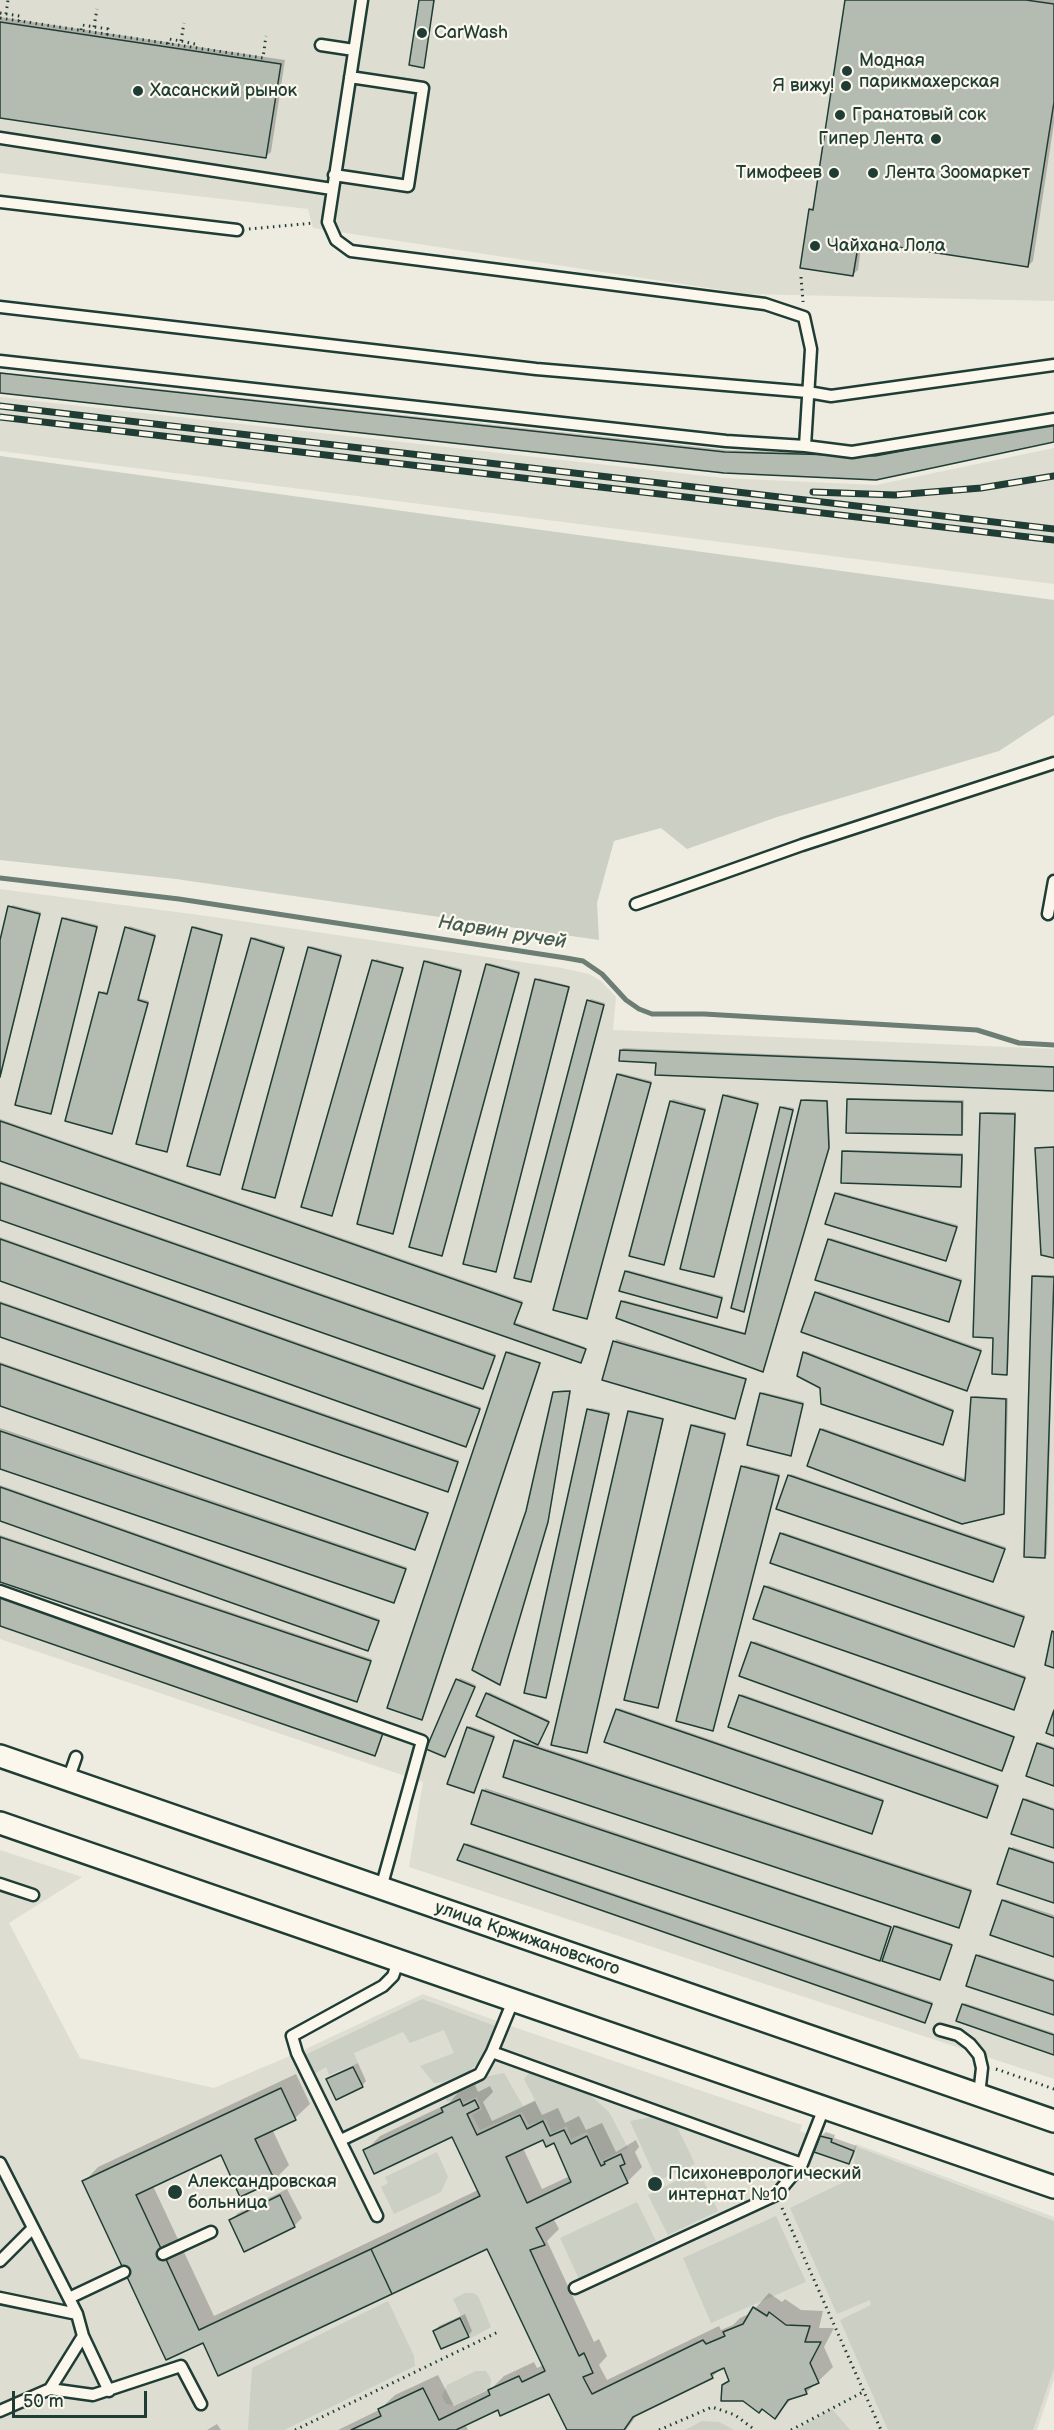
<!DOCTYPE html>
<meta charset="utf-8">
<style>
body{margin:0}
#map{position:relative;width:1054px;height:2430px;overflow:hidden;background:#eeece1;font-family:"Balsamiq Sans",sans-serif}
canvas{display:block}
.scale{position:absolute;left:12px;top:2391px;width:135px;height:27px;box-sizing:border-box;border:3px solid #1f3d34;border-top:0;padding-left:8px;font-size:18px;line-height:21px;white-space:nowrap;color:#1f3d34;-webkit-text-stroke:4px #fbf7ec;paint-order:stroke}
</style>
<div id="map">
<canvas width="1054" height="2430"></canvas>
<div class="scale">50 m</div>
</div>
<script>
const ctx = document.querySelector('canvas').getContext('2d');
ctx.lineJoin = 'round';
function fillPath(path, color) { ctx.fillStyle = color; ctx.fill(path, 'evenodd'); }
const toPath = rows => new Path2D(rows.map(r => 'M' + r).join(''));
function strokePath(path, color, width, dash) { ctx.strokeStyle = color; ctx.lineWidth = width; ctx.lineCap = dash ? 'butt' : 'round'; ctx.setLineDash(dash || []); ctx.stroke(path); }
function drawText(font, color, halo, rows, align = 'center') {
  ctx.font = font + ' "Balsamiq Sans",sans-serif'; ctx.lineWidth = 4.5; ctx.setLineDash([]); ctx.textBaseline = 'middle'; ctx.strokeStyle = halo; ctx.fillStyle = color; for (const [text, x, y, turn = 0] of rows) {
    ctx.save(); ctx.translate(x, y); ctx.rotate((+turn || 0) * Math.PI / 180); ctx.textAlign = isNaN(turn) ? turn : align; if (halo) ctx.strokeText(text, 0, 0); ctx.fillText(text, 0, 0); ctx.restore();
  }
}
fillPath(toPath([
 [0,0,1054,0,1054,301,748,294,313,228,308,209,0,173],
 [0,397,723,478,876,485,1054,448,1054,584,0,451],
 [0,889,207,916,562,968,589,974,601,981,616,997,613,1030,1054,1049,1054,2079,409,1867,423,1782,0,1639],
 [0,1850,82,1877,9,1923,80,2058,214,2088,297,2053,423,1994,505,2024,802,2125,800,2131,819,2139,853,2150,856,2144,1054,2217,1054,2379,1037,2430,0,2430]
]), '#ddddd2');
fillPath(toPath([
 [0,456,1054,600,1054,715,999,751,777,817,687,849,661,828,614,841,597,903,599,940,176,879,0,860],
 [422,1999,498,2027,480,2061,468,2072,443,2082,434,2083,420,2066,454,2053,444,2030,410,2043,403,2032,354,2053,358,2063,329,2075,326,2067,314,2074,305,2055],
 [530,2072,544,2075,572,2086,591,2096,609,2112,628,2148,601,2161,587,2132,571,2139,567,2126,552,2133,546,2119,529,2125,522,2112,480,2130,472,2115,482,2109,477,2097,464,2102,461,2097,447,2102,445,2096,484,2077,504,2073,523,2106,535,2100,524,2079],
 [656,2116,671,2120,677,2127,695,2164,657,2181,630,2121],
 [857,2147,1054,2221,1054,2368,1033,2430,888,2430,840,2320,871,2305,870,2300,837,2314,790,2208,850,2179],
 [437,2152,448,2177,441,2192,394,2214,381,2187,388,2183,385,2177],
 [698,2170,718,2211,668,2235,648,2195],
 [637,2202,656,2241,579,2279,560,2238],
 [776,2216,806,2282,711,2323,683,2258],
 [465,2293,473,2293,478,2296,491,2327,471,2338,453,2299],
 [388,2301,414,2356,415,2366,284,2430,248,2430,252,2368],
 [476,2371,486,2371,491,2379,490,2388,456,2405,446,2404,442,2396,447,2385],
 [832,2409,850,2430,796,2430],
 [702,2421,719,2422,734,2430,685,2430]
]), '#cbcfc4');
fillPath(toPath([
 [420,0,435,0,423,66],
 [847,0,1054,0,1054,123,1033,261,1028,266,862,240,858,270,853,274,810,210,815,205],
 [0,17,285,60,271,152,266,156,0,116],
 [0,372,728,450,878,455,1054,422,1054,441,876,478,0,392],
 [12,905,41,912,0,1079,0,946],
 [65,917,98,925,50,1112,64,919],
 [129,926,156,934,139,998,149,1001,112,1132,101,993,103,991,109,993],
 [195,926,223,934,167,1150,193,928],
 [254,937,285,946,220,1173,253,939],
 [311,946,342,954,276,1194,309,948],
 [376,959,404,967,332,1214,303,1206],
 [427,960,462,969,393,1232,425,962],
 [489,963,520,971,441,1254,487,965],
 [539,978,570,986,495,1271,537,980],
 [591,999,605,1003,531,1281,589,1001],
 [623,1048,1054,1066,1054,1089,657,1062,621,1050],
 [620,1073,652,1081,586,1317,618,1075],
 [727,1094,759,1102,714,1276,725,1096],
 [850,1098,964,1100,963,1132,961,1134,848,1100],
 [673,1099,706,1108,663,1263,671,1101],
 [804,1099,828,1100,830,1145,763,1370,622,1302,624,1300,747,1333],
 [783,1106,794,1108,744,1310,781,1108],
 [984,1112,1016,1112,1008,1371,1006,1373,995,1336,982,1114],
 [0,1119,523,1301,515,1322,585,1347,580,1361,0,1159],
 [846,1150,963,1153,962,1183,960,1185,844,1152],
 [0,1181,496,1354,485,1386,483,1388,0,1218],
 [838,1192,958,1225,947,1258,946,1260,836,1194],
 [0,1237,481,1407,468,1443,466,1445,0,1280],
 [831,1238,962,1279,950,1318,829,1240],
 [628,1270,723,1296,718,1315,716,1317,626,1271],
 [1035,1275,1054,1275,1047,1555,1045,1556,1033,1277],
 [819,1291,982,1349,968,1387,817,1293],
 [0,1301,459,1460,449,1488,447,1490,0,1335],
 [616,1339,747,1378,736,1416,734,1417,603,1379],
 [509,1351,541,1362,423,1716,507,1353],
 [806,1351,954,1409,944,1441,942,1443,805,1353],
 [0,1362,429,1512,416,1547,0,1404],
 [571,1390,549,1519,500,1683,527,1512,554,1393,556,1391],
 [763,1392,804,1402,790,1454,761,1394],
 [975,1396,1008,1398,1005,1511,1003,1513,821,1430,823,1428,967,1479,973,1398],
 [591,1408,610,1412,546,1697,589,1410],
 [631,1410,664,1418,586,1751,629,1412],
 [694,1424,726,1432,657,1706,692,1426],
 [0,1428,407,1567,396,1599,394,1601,0,1468],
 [745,1465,780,1474,713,1729,743,1467],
 [791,1474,1006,1547,995,1579,993,1581,789,1476],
 [0,1485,380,1619,369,1648,368,1650,0,1519],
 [783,1532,1025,1615,1015,1643,782,1534],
 [0,1535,372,1659,359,1698,357,1700,0,1581],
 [768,1585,1026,1676,1015,1707,1013,1709,766,1587],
 [0,1595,384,1731,377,1753,375,1755,0,1625],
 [755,1641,1015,1736,1004,1768,1002,1769,753,1643],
 [460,1678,476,1685,446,1753,458,1680],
 [489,1692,549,1720,540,1741,487,1694],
 [742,1694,999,1784,989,1815,987,1816,740,1696],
 [619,1708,884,1799,873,1830,617,1710],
 [470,1726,495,1735,475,1789,468,1728],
 [518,1739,972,1889,961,1924,959,1926,516,1741],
 [1040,1742,1054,1747,1054,1784,1039,1744],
 [485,1788,892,1926,881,1958,879,1960,472,1823],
 [1026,1798,1054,1808,1054,1847,1024,1800],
 [467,1843,933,2002,927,2019,925,2021,465,1845],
 [1013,1847,1054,1861,1054,1901,1011,1849],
 [1005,1899,1054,1915,1054,1955,1003,1901],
 [897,1925,952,1943,939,1978,895,1926],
 [979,1954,1054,1979,1054,2014,977,1956],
 [965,2003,1054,2033,1054,2053,963,2005],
 [358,2063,366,2081,362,2086,328,2080,333,2075],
 [296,2074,310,2104,295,2118,272,2129,289,2165,274,2180,221,2153,153,2186,214,2316,478,2190,452,2135,365,2151,380,2136,449,2103,458,2093,475,2085,478,2092,490,2086,493,2092,483,2102,492,2121,535,2101,542,2115,558,2108,565,2123,579,2116,586,2130,602,2123,616,2152,636,2140,639,2147,635,2152,642,2167,627,2182,553,2218,559,2229,547,2241,594,2342,599,2339,607,2356,599,2365,607,2380,719,2326,721,2330,733,2325,740,2318,751,2313,769,2293,782,2302,785,2299,801,2310,823,2311,819,2328,834,2328,824,2347,833,2367,806,2393,793,2397,775,2417,724,2386,730,2379,724,2365,712,2377,639,2412,626,2430,568,2430,550,2392,499,2408,465,2424,468,2430,338,2430,379,2410,395,2395,438,2375,454,2406,492,2388,504,2376,534,2362,537,2368,544,2365,488,2247,203,2341,84,2182,98,2167],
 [544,2138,554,2141,570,2176,542,2189,523,2148],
 [826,2132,835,2135,834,2138,857,2146,853,2158,849,2162,821,2136],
 [287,2189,302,2218,294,2226,231,2221,238,2213],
 [465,2314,472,2331,468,2336,434,2331,439,2326],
 [217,2424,221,2430,207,2430]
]), '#0003');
strokePath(toPath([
 [0,878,179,899,566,958,583,961,602,974,626,1000,639,1009,652,1014,704,1014,977,1030,1019,1043,1054,1045]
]), '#6c7d74', 5);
const building = toPath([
 [419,0,434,0,424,68,409,65,419,0],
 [845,0,1026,0,1054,4,1054,102,1028,267,859,241,853,276,800,268,809,209,813,210,845,0],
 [0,22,281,64,266,158,0,118,0,22],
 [0,373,725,452,875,456,1054,422,1054,442,876,480,724,473,0,393,0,373],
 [8,906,40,914,0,1077,0,940,8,906],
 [62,918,97,927,51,1114,15,1105,62,918],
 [125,927,155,936,138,1000,148,1003,112,1134,65,1121,99,992,107,994,125,927],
 [192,927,222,935,167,1152,136,1144,192,927],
 [251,938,284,948,220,1175,187,1166,251,938],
 [308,947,341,956,275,1198,242,1189,308,947],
 [372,960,403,968,332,1216,301,1207,372,960],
 [424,961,461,971,393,1234,357,1224,424,961],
 [486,964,519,973,442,1256,409,1247,486,964],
 [535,979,569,987,496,1272,463,1264,535,979],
 [587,1000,604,1005,531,1282,514,1278,587,1000],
 [620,1050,1054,1067,1054,1091,655,1075,656,1063,619,1061,620,1050],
 [617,1074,651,1083,587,1319,553,1310,617,1074],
 [723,1095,758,1104,714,1277,680,1269,723,1095],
 [847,1099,962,1102,962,1135,846,1133,847,1099],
 [801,1100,827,1101,829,1148,763,1372,616,1318,621,1301,745,1334,801,1100],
 [670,1101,705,1110,664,1265,629,1256,670,1101],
 [780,1107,793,1110,744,1312,731,1308,780,1107],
 [980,1113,1015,1114,1007,1375,992,1374,993,1338,973,1337,980,1113],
 [0,1121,522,1303,514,1324,586,1349,581,1363,0,1161,0,1121],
 [1054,1147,1054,1258,1041,1255,1035,1148,1054,1147],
 [842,1151,962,1155,961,1187,841,1183,842,1151],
 [0,1183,495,1356,483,1389,0,1220,0,1183],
 [835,1193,957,1227,946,1261,825,1224,835,1193],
 [0,1239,480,1409,466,1447,0,1281,0,1239],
 [828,1239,961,1281,949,1322,815,1280,828,1239],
 [625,1271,722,1298,717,1318,619,1291,625,1271],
 [1032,1276,1054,1277,1045,1558,1024,1557,1032,1276],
 [815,1292,981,1351,967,1391,801,1332,815,1292],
 [0,1303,458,1462,448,1492,0,1337,0,1303],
 [613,1341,746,1379,735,1419,602,1380,613,1341],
 [506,1352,540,1363,422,1720,387,1708,506,1352],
 [803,1352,953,1411,943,1445,821,1404,820,1388,797,1376,803,1352],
 [0,1364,428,1513,415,1550,0,1406,0,1364],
 [570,1391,548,1522,500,1685,472,1670,526,1511,553,1392,570,1391],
 [760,1393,803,1404,791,1456,747,1445,760,1393],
 [971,1397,1006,1399,1004,1514,962,1524,807,1466,820,1429,965,1481,971,1397],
 [587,1409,609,1414,546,1698,524,1693,587,1409],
 [628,1411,663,1419,587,1753,551,1745,628,1411],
 [691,1425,725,1434,658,1708,624,1700,691,1425],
 [0,1431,406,1569,394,1603,0,1469,0,1431],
 [741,1466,779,1476,713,1731,676,1721,741,1466],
 [788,1475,1005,1549,993,1582,776,1509,788,1475],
 [0,1487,379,1621,368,1651,0,1521,0,1487],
 [780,1533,1024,1617,1014,1647,770,1563,780,1533],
 [0,1537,371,1661,357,1702,0,1582,0,1537],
 [764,1586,1025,1678,1014,1710,753,1619,764,1586],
 [0,1597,383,1733,375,1756,0,1626,0,1597],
 [1052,1631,1054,1632,1054,1668,1045,1665,1052,1631],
 [751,1642,1014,1737,1002,1771,739,1676,751,1642],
 [456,1679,475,1687,445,1757,426,1749,456,1679],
 [486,1693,549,1722,538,1745,476,1716,486,1693],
 [739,1695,998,1786,987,1818,728,1727,739,1695],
 [616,1709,883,1801,872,1834,604,1742,616,1709],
 [1054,1710,1054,1736,1046,1733,1054,1710],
 [467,1727,494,1737,474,1793,447,1784,467,1727],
 [514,1740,971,1891,959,1928,503,1777,514,1740],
 [1037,1743,1054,1749,1054,1786,1026,1776,1037,1743],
 [482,1790,891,1927,880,1961,471,1824,482,1790],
 [1023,1799,1054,1810,1054,1848,1011,1834,1023,1799],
 [464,1844,932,2004,925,2023,457,1860,464,1844],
 [1009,1848,1054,1863,1054,1903,997,1884,1009,1848],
 [1002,1900,1054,1918,1054,1957,990,1935,1002,1900],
 [894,1926,952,1945,940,1980,882,1961,894,1926],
 [976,1955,1054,1981,1054,2015,966,1986,976,1955],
 [962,2004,1054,2035,1054,2055,956,2021,962,2004],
 [353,2067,363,2087,336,2100,326,2079,353,2067],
 [281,2088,296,2120,255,2139,275,2181,240,2197,221,2155,136,2195,199,2330,371,2249,392,2294,218,2376,203,2343,166,2360,82,2181,281,2088],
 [460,2099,463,2106,475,2100,479,2108,467,2114,477,2135,520,2115,527,2129,543,2121,550,2136,564,2130,571,2144,587,2136,601,2166,605,2164,604,2162,621,2154,625,2164,620,2166,628,2183,536,2228,545,2245,530,2250,579,2356,584,2353,593,2373,583,2377,592,2394,703,2340,706,2344,725,2336,723,2332,743,2324,753,2307,767,2316,769,2312,786,2325,810,2326,805,2342,821,2342,810,2363,819,2383,805,2389,807,2394,788,2400,775,2419,762,2409,759,2413,743,2401,721,2401,722,2385,729,2381,724,2368,711,2374,713,2378,633,2417,624,2430,567,2430,549,2394,500,2416,498,2410,456,2430,351,2430,381,2416,378,2409,423,2388,439,2420,490,2395,488,2390,519,2376,522,2382,545,2371,487,2249,392,2294,371,2249,480,2196,452,2137,374,2174,363,2150,443,2112,441,2108,460,2099],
 [543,2140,546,2147,554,2143,571,2182,527,2203,506,2157,543,2140],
 [820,2136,832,2139,831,2142,854,2151,849,2164,814,2152,820,2136],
 [280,2195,295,2227,244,2252,229,2220,280,2195],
 [460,2318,469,2337,441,2349,433,2331,460,2318]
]);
fillPath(building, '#b4bbb0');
strokePath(building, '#1f3d34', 1.5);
const lane = toPath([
 [362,0,328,222,336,240,351,251,765,304,804,317,811,349,805,446],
 [321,45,354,50],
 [0,138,332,189],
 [334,175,408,186,423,88,350,77],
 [0,202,237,230],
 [0,307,536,369,808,392,831,396,1054,365],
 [0,361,726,441,805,446,852,452,1054,419],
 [636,904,802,845,1054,763],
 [1048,914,1054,881],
 [0,1591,422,1741,381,1888],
 [68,1780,76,1757],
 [0,1884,33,1895],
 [940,2030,958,2035,970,2044,979,2055,982,2068,979,2095],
 [492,2052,802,2164],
 [341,2140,480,2074,492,2052,513,2001],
 [0,2163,77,2314,83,2336,109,2391],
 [377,2216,297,2053,292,2036,383,1986,393,1976,398,1962],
 [163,2254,211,2232],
 [0,2261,33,2228],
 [575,2288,776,2195,802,2164,824,2108],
 [0,2298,77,2314],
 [69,2298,124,2272],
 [50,2389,93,2395,181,2366,201,2404],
 [0,2411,50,2389,83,2336]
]);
const street = toPath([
 [0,1756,1054,2121],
 [0,1823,1054,2187]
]);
strokePath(lane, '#1f3d34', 15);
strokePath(street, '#1f3d34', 26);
strokePath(toPath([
 [0,13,20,16,19,21],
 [6,14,8,0],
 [0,18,263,58,266,36],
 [94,27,97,9],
 [81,30,82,25,108,29,107,35],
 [181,41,184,23],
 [168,44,169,39,181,41,195,44,195,48],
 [249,229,314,223],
 [801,277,803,302],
 [996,2069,1054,2089],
 [782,2208,881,2430],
 [295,2430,498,2332],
 [659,2430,712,2407,735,2415,755,2430],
 [791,2430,865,2391]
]), '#1f3d34', 3, [1.5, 4.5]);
strokePath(lane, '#fbf7ec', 10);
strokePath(street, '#fbf7ec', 21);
const rail = toPath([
 [0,406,1054,529],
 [0,417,1054,540],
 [813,492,895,495,981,488,1054,476]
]);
strokePath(rail, '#1f3d34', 7);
strokePath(rail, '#fbf7ec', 4.5, [14]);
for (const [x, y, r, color] of [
 [422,33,6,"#1f3d34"],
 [847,71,6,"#1f3d34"],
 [846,86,6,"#1f3d34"],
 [138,91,6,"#1f3d34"],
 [840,115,6,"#1f3d34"],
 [936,139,6,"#1f3d34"],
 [834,173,6,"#1f3d34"],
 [873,173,6,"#1f3d34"],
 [815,246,6,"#1f3d34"],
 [655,2184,8,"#1f3d34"],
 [175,2192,8,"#1f3d34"]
]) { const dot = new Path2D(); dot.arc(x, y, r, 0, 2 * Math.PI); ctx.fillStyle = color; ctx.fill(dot); strokePath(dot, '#fbf7ec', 2); }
drawText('18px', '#1f3d34', '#fbf7ec', [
 ["CarWash",434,33],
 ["Модная",859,61],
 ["парикмахерская",859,82],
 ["Я вижу!",834,86,"right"],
 ["Хасанский рынок",150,91],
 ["Гранатовый сок",852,115],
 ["Гипер Лента",924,139,"right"],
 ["Тимофеев",822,173,"right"],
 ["Лента Зоомаркет",885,173],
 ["Чайхана Лола",827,246],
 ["Психоневрологический",668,2174],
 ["интернат №10",668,2195],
 ["Александровская",188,2182],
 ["больница",188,2203]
], 'left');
drawText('18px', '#1f3d34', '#fbf7ec', [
 ["улица Кржижановского",527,1939,19]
]);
drawText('italic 20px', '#455d54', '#fbf7ec', [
 ["Нарвин ручей",502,933,9]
]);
</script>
